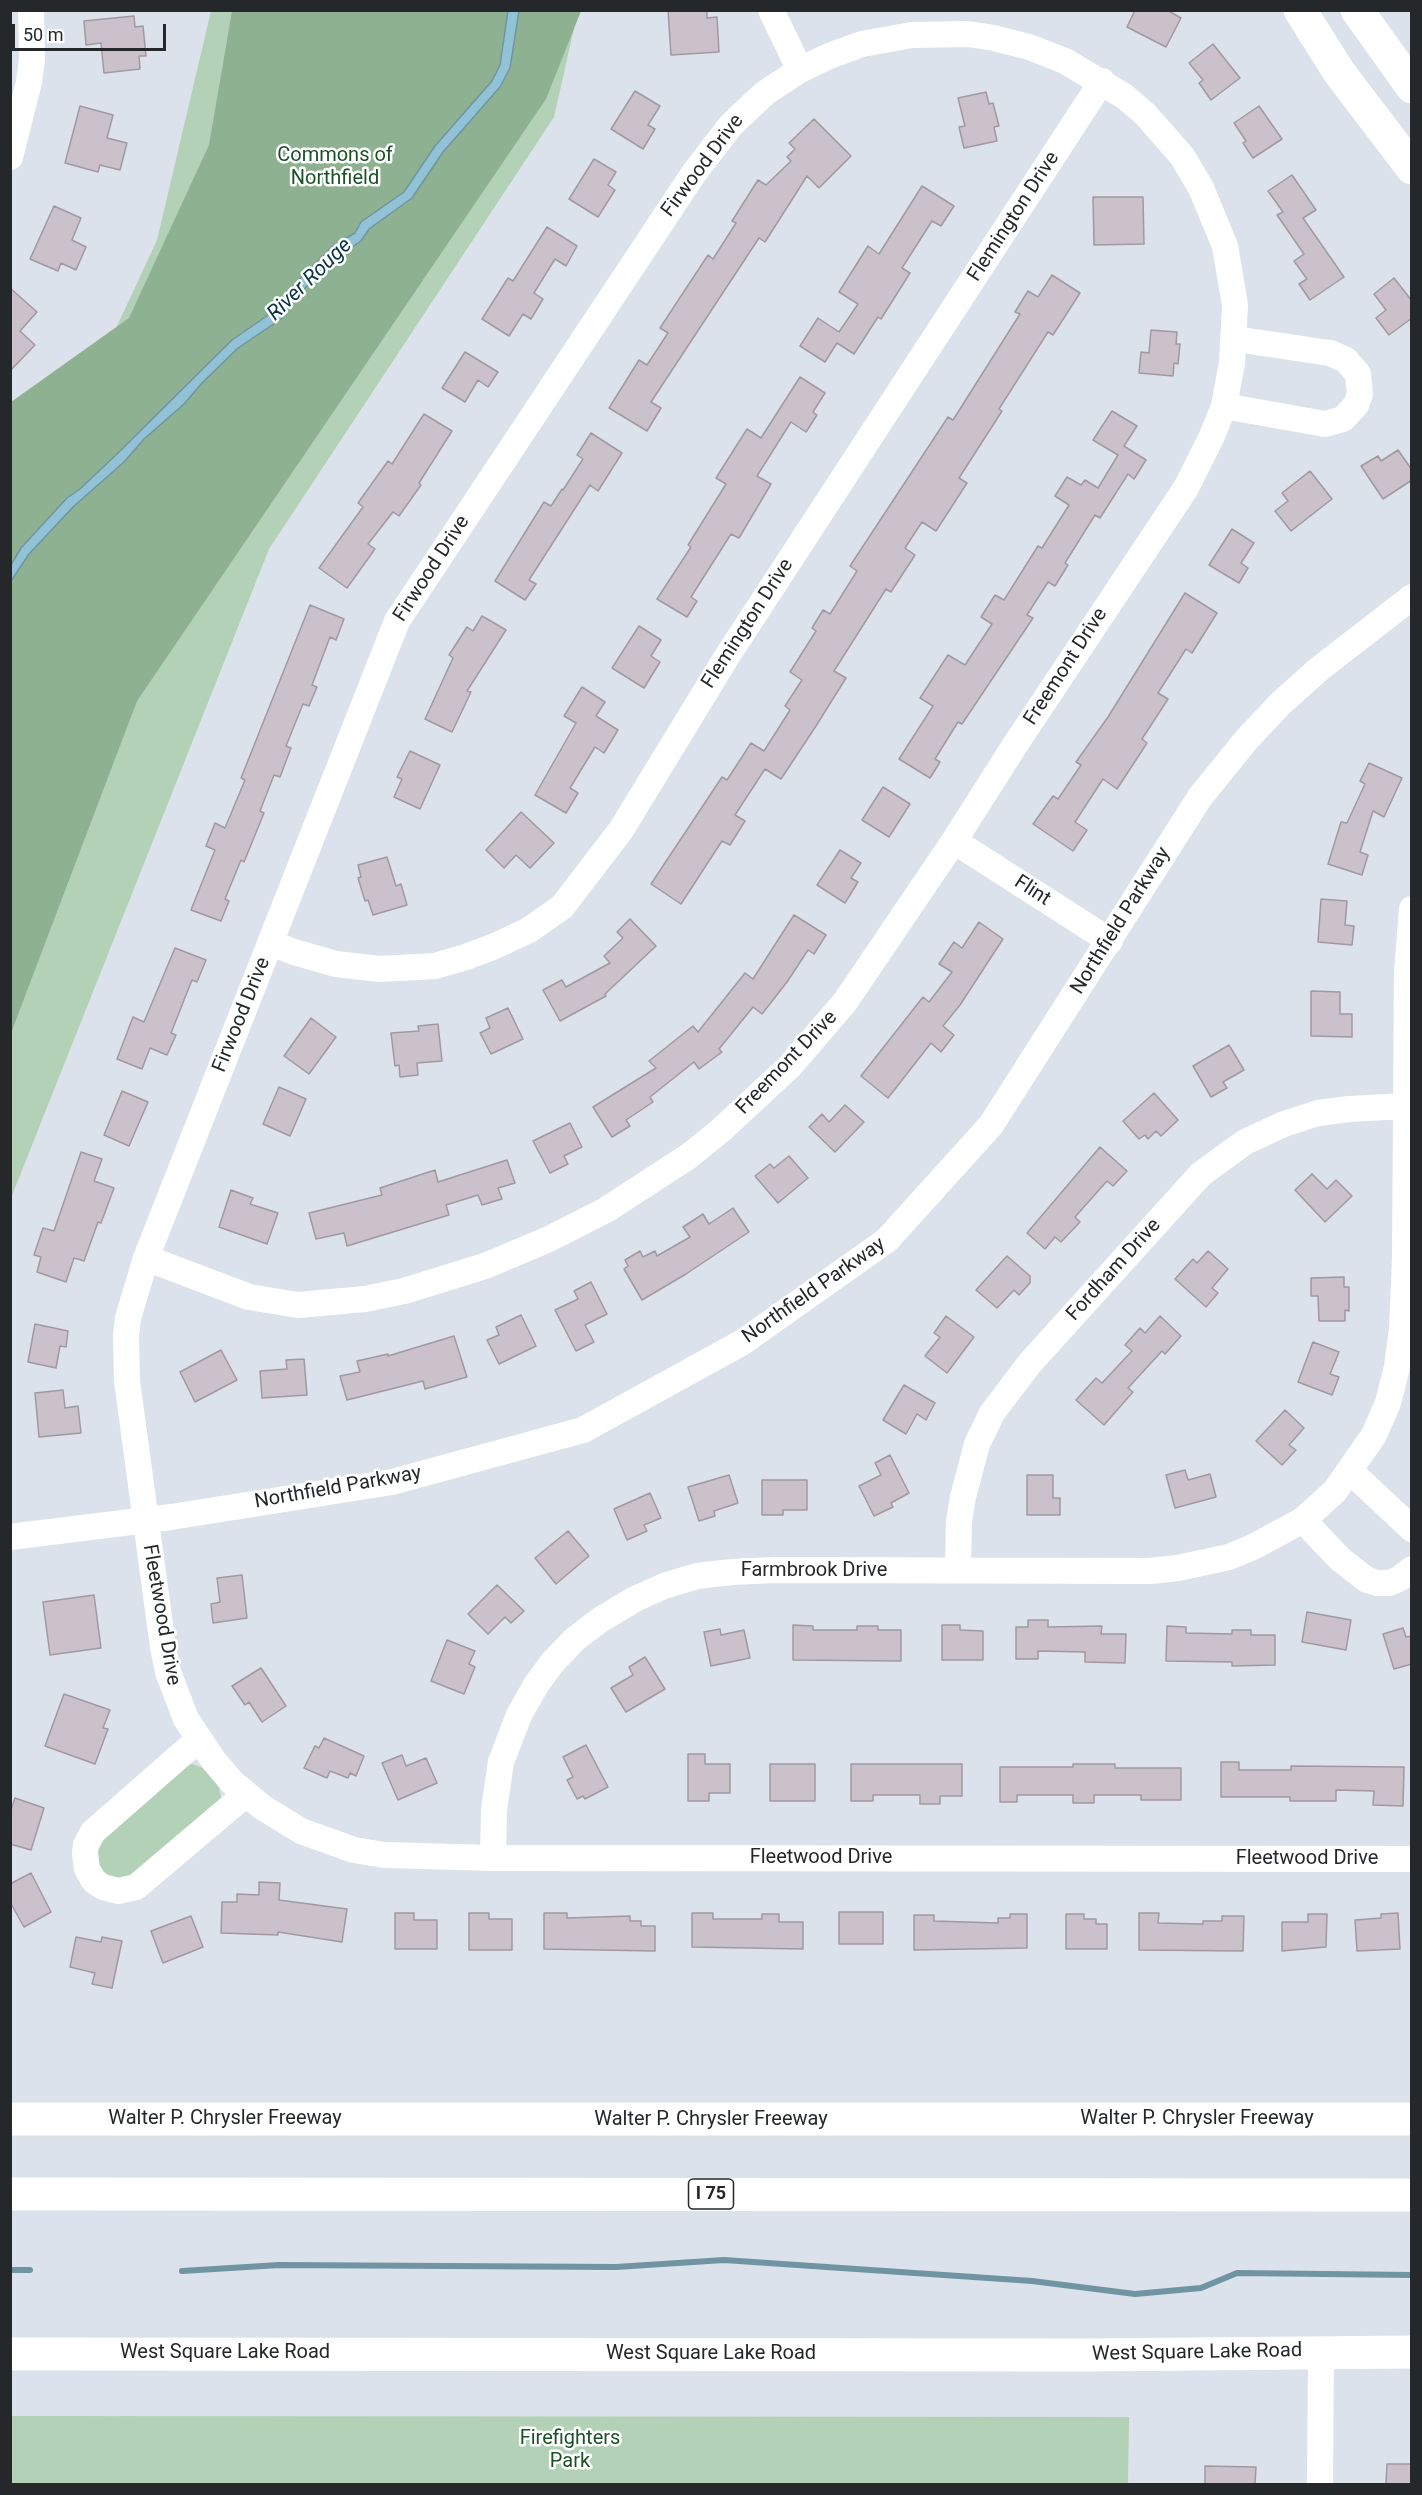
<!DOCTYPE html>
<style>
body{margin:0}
#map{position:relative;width:1422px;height:2495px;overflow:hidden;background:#dbe2eb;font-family:Roboto,sans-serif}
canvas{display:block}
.frame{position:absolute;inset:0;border:12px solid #25282b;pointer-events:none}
.scale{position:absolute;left:12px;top:24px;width:154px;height:27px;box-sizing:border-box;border:3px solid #25282b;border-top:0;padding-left:8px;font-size:18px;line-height:21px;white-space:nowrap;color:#25282b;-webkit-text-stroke:4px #fff;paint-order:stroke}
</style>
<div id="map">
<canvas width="1422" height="2495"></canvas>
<div class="frame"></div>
<div class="scale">50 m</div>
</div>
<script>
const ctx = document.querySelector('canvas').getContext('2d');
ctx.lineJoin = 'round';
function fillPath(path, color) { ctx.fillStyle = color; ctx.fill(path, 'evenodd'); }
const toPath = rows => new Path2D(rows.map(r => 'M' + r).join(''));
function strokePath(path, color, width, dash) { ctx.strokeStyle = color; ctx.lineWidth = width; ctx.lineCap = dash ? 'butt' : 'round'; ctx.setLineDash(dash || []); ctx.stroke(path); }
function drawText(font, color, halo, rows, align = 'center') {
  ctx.font = font + ' Roboto,sans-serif'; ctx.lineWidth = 5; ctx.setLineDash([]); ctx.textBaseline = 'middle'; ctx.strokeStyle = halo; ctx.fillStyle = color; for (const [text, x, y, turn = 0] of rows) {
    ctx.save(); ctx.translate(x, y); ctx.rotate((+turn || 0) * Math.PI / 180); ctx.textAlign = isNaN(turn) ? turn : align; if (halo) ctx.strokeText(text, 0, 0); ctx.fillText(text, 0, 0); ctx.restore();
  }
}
fillPath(toPath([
 [211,11,578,11,554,117,269,549,11,1198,11,433,112,337,157,240],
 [192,1764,203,1768,219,1787,221,1798,217,1804,126,1880,108,1878,97,1866,97,1845,186,1765],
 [11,2416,1129,2417,1128,2484,11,2484]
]), '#b3d1b6');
fillPath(toPath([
 [232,11,581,11,546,99,137,701,11,1033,11,402,129,318,209,145]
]), '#8eb192');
const water = toPath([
 [508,11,519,11,510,68,500,87,443,152,412,198,369,229,361,241,334,259,295,298,281,319,238,348,202,383,184,404,144,439,124,462,74,506,29,554,11,581,11,565,21,548,67,498,80,489,117,454,232,340,274,311,287,292,334,245,355,233,361,222,404,192,435,146,492,81,500,65,508,11]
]);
fillPath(water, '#91c2d6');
strokePath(water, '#7194a3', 1.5);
strokePath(toPath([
 [10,2270,30,2270],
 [182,2271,279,2265,616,2267,724,2260,1032,2281,1135,2294,1201,2288,1237,2273,1412,2275]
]), '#7194a3', 6);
const building = toPath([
 [668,10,707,10,707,18,717,17,719,52,671,55,668,10],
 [1135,10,1167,10,1181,18,1166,47,1127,27,1135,10],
 [134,16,135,27,143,26,146,56,139,56,140,69,104,73,101,43,86,45,84,21,134,16],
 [1213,44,1240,78,1211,100,1199,83,1203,80,1189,63,1213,44],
 [635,91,660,106,648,125,655,129,643,149,611,129,635,91],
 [986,92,989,104,993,103,999,126,994,127,997,141,964,148,959,127,965,126,958,98,986,92],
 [80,106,113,115,107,138,127,143,120,170,100,165,98,172,65,163,80,106],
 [1259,106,1282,139,1253,158,1243,143,1246,141,1234,123,1259,106],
 [814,119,851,156,819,188,807,176,765,242,759,238,651,402,661,408,647,431,609,408,639,360,647,365,668,333,660,328,708,255,713,259,736,223,732,221,758,180,766,185,791,161,787,157,795,149,789,143,814,119],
 [594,159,616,172,608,185,615,190,598,217,569,199,594,159],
 [1292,175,1316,210,1303,218,1344,277,1310,300,1299,284,1307,279,1294,261,1304,254,1277,215,1283,212,1268,191,1292,175],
 [922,186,954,206,941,226,932,221,902,268,910,273,881,319,878,317,854,354,837,343,825,362,800,346,818,318,839,332,858,304,839,292,868,246,879,254,922,186],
 [1093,197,1143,197,1144,244,1094,245,1093,197],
 [54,206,81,218,72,240,86,247,76,270,61,263,58,271,30,259,54,206],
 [547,227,577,246,566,266,555,259,534,293,543,299,531,319,523,314,509,336,482,319,508,278,513,281,547,227],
 [1052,275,1080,293,1053,335,1048,332,999,409,1002,411,959,478,967,483,936,531,922,522,905,548,915,555,891,592,886,589,834,671,846,678,816,726,781,779,765,769,735,815,745,821,730,845,722,841,681,904,651,884,722,777,727,780,751,743,764,751,790,710,785,706,802,680,790,672,816,631,812,628,823,610,830,614,857,571,850,566,948,417,953,420,1020,314,1015,312,1028,291,1038,297,1052,275],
 [1394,278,1412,301,1412,318,1389,335,1376,318,1386,310,1374,294,1394,278],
 [10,288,37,312,20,331,35,345,10,371,10,288],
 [1151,330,1177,332,1176,344,1180,344,1178,364,1174,363,1173,376,1139,373,1141,352,1149,353,1151,330],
 [465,352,498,372,488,387,478,380,465,402,442,388,465,352],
 [800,377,825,393,813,412,817,415,806,432,791,422,757,476,771,484,739,538,731,534,691,597,697,601,687,617,657,599,691,547,688,545,726,484,716,478,747,429,761,438,800,377],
 [1112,411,1137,426,1124,446,1146,460,1134,479,1128,474,1100,518,1095,515,1065,563,1068,565,1055,586,1048,582,1027,615,1033,618,962,724,958,722,935,759,940,762,930,778,899,759,933,706,920,698,948,655,965,665,992,624,981,617,995,595,1004,600,1038,546,1042,548,1069,505,1055,496,1067,477,1081,485,1085,480,1098,488,1118,455,1093,440,1112,411],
 [424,414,452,431,419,483,421,485,399,516,393,512,368,544,375,549,347,588,319,568,363,507,358,503,388,461,392,464,424,414],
 [591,433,622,453,598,491,590,485,529,580,536,584,525,600,495,581,544,502,551,506,562,489,563,490,583,459,577,455,591,433],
 [1398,450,1412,470,1412,480,1383,499,1361,466,1378,456,1381,461,1398,450],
 [1310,471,1332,499,1291,531,1275,511,1288,501,1282,493,1310,471],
 [1232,529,1254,543,1241,563,1248,568,1239,583,1209,565,1232,529],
 [1185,593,1217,613,1192,653,1186,649,1158,693,1168,699,1142,739,1147,743,1117,789,1103,779,1075,822,1087,830,1073,851,1033,824,1053,796,1058,799,1081,765,1076,762,1108,717,1185,593],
 [310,605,344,619,336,640,330,637,312,685,317,687,309,706,303,704,286,746,291,748,280,777,274,775,260,811,264,813,244,862,241,860,225,899,229,901,221,921,191,910,215,850,206,846,215,823,225,828,245,780,241,778,310,605],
 [482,616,506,630,467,691,471,692,452,732,425,719,453,658,449,655,467,627,473,631,482,616],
 [639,626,661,640,651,656,660,662,644,688,612,668,639,626],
 [582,687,605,702,596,716,618,730,604,753,595,747,570,788,578,793,566,813,535,795,576,723,564,716,582,687],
 [410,751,440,765,420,809,394,797,402,779,397,777,410,751],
 [1369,763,1402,778,1384,817,1373,811,1360,852,1368,855,1362,875,1328,864,1341,822,1347,823,1365,784,1360,781,1369,763],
 [883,787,910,804,889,837,862,820,883,787],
 [521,812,554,843,530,868,516,855,504,868,486,850,521,812],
 [840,850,861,863,851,878,858,882,845,903,817,885,840,850],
 [387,857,396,886,401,884,407,905,373,915,368,900,365,901,358,878,361,877,358,865,387,857],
 [1321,899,1347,901,1345,925,1354,926,1352,945,1318,942,1321,899],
 [794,915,826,935,814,954,808,950,787,982,762,1014,753,1007,719,1049,722,1052,699,1069,694,1062,650,1097,653,1102,626,1120,630,1126,612,1137,593,1107,656,1068,649,1061,693,1026,698,1032,745,973,753,979,794,915],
 [630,919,656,946,605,994,606,996,560,1021,543,990,562,980,566,987,610,963,604,956,623,938,617,932,630,919],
 [979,922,1003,939,960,1005,943,1026,954,1035,941,1052,931,1043,888,1098,861,1076,923,997,929,1002,952,972,939,964,954,942,962,948,979,922],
 [175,948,206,960,197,982,192,980,171,1033,176,1035,167,1055,150,1048,142,1069,117,1059,133,1017,144,1022,175,948],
 [1311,991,1340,992,1340,1014,1352,1014,1352,1037,1311,1036,1311,991],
 [508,1008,523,1039,491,1054,480,1033,490,1028,486,1018,508,1008],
 [311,1018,336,1037,309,1074,284,1056,311,1018],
 [438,1024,442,1061,417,1063,418,1075,400,1077,399,1065,395,1066,391,1033,419,1031,418,1026,438,1024],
 [1229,1045,1244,1070,1223,1082,1227,1088,1211,1097,1193,1066,1229,1045],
 [279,1087,306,1099,290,1136,263,1124,279,1087],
 [122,1091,148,1102,129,1146,104,1135,122,1091],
 [1154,1093,1178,1120,1161,1136,1156,1131,1148,1139,1145,1135,1139,1139,1123,1121,1154,1093],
 [845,1105,864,1122,835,1152,809,1127,822,1114,829,1122,845,1105],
 [570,1123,582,1147,564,1156,568,1164,550,1173,533,1141,570,1123],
 [1100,1147,1127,1171,1113,1186,1107,1181,1075,1217,1080,1222,1061,1242,1055,1237,1045,1249,1027,1233,1100,1147],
 [81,1152,102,1159,94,1181,114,1188,101,1223,98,1222,84,1261,74,1258,66,1282,37,1272,41,1257,34,1255,43,1228,54,1231,81,1152],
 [789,1156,808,1178,778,1203,755,1176,770,1164,774,1168,789,1156],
 [507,1160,515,1183,498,1188,502,1199,482,1205,478,1195,446,1205,449,1215,347,1246,344,1233,316,1239,309,1213,382,1195,380,1188,435,1170,438,1182,507,1160],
 [1312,1174,1327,1189,1336,1180,1352,1196,1325,1222,1295,1190,1312,1174],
 [231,1190,253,1198,250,1204,278,1213,267,1244,219,1227,231,1190],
 [733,1208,749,1232,686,1274,642,1300,624,1269,628,1266,625,1260,640,1251,643,1257,655,1251,657,1256,690,1237,683,1227,703,1214,709,1224,733,1208],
 [1208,1251,1228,1269,1212,1288,1218,1293,1206,1307,1175,1279,1193,1259,1197,1263,1208,1251],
 [1007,1256,1030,1276,1030,1283,1019,1295,1014,1290,997,1308,976,1290,1007,1256],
 [1344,1277,1344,1287,1349,1287,1349,1311,1345,1310,1345,1321,1319,1321,1318,1296,1311,1296,1311,1278,1344,1277],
 [591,1282,607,1314,585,1325,594,1342,576,1351,555,1310,578,1299,574,1291,591,1282],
 [521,1315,536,1346,499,1364,487,1340,499,1335,496,1327,521,1315],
 [946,1316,974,1337,947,1373,925,1356,940,1337,934,1333,946,1316],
 [1160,1316,1181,1336,1165,1354,1162,1351,1128,1388,1133,1392,1104,1425,1076,1400,1096,1378,1102,1383,1132,1351,1125,1345,1140,1328,1145,1333,1160,1316],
 [35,1324,68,1331,66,1347,60,1346,56,1368,28,1362,35,1324],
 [454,1336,467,1377,425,1389,423,1381,347,1400,340,1376,360,1372,357,1361,388,1354,388,1356,454,1336],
 [1313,1342,1339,1352,1330,1374,1339,1377,1332,1395,1298,1382,1313,1342],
 [221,1350,237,1380,195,1402,180,1372,221,1350],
 [304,1359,307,1395,262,1398,260,1371,287,1369,286,1360,304,1359],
 [904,1385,935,1403,926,1420,917,1414,906,1434,883,1420,904,1385],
 [63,1390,65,1408,78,1406,81,1433,39,1437,35,1393,63,1390],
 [1285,1410,1304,1428,1289,1445,1296,1450,1282,1465,1256,1441,1285,1410],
 [890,1455,909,1493,891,1503,893,1507,874,1516,859,1486,881,1475,875,1463,890,1455],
 [1185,1470,1188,1480,1210,1474,1216,1497,1175,1508,1166,1475,1185,1470],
 [729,1475,738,1503,714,1511,715,1516,699,1521,688,1487,729,1475],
 [1027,1475,1053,1475,1053,1498,1060,1498,1060,1515,1027,1515,1027,1475],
 [762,1480,807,1480,807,1510,783,1510,783,1515,762,1515,762,1480],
 [650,1493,661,1518,644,1525,647,1531,627,1540,614,1509,650,1493],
 [568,1531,589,1556,556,1584,535,1558,568,1531],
 [242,1575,247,1618,213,1623,211,1604,220,1602,217,1578,242,1575],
 [497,1585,524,1611,511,1623,505,1617,488,1634,468,1614,497,1585],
 [94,1595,101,1648,50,1655,43,1602,94,1595],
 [1307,1612,1351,1620,1346,1650,1302,1642,1307,1612],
 [1028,1620,1048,1620,1048,1627,1102,1626,1101,1634,1126,1634,1125,1663,1085,1662,1085,1652,1038,1651,1038,1659,1016,1659,1016,1627,1028,1627,1028,1620],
 [793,1625,813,1626,813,1630,857,1630,857,1626,878,1626,878,1630,901,1630,901,1661,793,1660,793,1625],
 [942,1625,960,1625,960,1630,983,1631,983,1660,942,1660,942,1625],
 [1167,1626,1186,1627,1186,1633,1232,1634,1232,1630,1251,1630,1251,1635,1275,1635,1275,1665,1232,1666,1232,1662,1166,1661,1167,1626],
 [1403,1628,1406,1637,1412,1636,1412,1664,1394,1669,1383,1634,1403,1628],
 [720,1629,721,1635,744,1630,750,1658,711,1666,704,1632,720,1629],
 [447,1640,475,1651,469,1664,475,1667,464,1694,431,1681,447,1640],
 [645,1657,665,1689,626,1712,611,1688,633,1675,629,1667,645,1657],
 [261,1668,286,1706,262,1722,249,1702,245,1705,232,1686,261,1668],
 [64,1694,110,1710,103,1728,108,1729,95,1764,45,1746,64,1694],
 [324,1738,364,1756,356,1776,350,1773,348,1778,330,1771,327,1778,304,1768,315,1746,319,1748,324,1738],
 [586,1745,608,1787,585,1799,583,1796,577,1799,567,1780,573,1777,563,1757,586,1745],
 [688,1754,705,1754,705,1764,730,1764,730,1793,709,1793,709,1801,688,1801,688,1754],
 [402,1755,406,1766,426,1758,437,1783,398,1800,382,1763,402,1755],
 [1221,1762,1239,1762,1239,1770,1291,1770,1291,1766,1404,1767,1403,1806,1373,1805,1374,1791,1336,1790,1336,1801,1290,1801,1290,1797,1221,1797,1221,1762],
 [770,1764,815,1764,815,1801,770,1801,770,1764],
 [851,1764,962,1764,962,1796,940,1796,940,1804,920,1804,920,1795,873,1795,873,1801,851,1801,851,1764],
 [1073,1764,1115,1764,1115,1768,1181,1768,1181,1800,1141,1800,1141,1795,1094,1795,1094,1803,1073,1803,1073,1795,1017,1795,1017,1802,1000,1802,1000,1767,1073,1767,1073,1764],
 [15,1798,44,1808,31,1850,10,1844,10,1813,15,1798],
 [31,1873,51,1912,24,1927,10,1902,10,1884,31,1873],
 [259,1882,280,1883,279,1900,347,1909,342,1942,278,1932,278,1935,221,1933,222,1902,237,1902,237,1894,259,1895,259,1882],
 [839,1912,883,1912,883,1944,839,1944,839,1912],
 [395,1913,414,1913,414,1920,437,1920,437,1949,395,1949,395,1913],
 [469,1913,489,1913,489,1919,512,1919,512,1950,469,1950,469,1913],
 [544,1913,567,1913,567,1918,630,1916,630,1921,641,1921,641,1926,655,1926,655,1951,544,1949,544,1913],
 [692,1913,713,1913,713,1919,762,1919,762,1914,779,1914,779,1922,803,1922,803,1949,692,1947,692,1913],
 [1139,1913,1159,1913,1158,1923,1203,1924,1203,1921,1222,1921,1222,1916,1244,1916,1243,1951,1139,1950,1139,1913],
 [1398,1913,1400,1949,1357,1951,1355,1920,1381,1918,1381,1914,1398,1913],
 [1010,1914,1027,1914,1027,1948,914,1950,914,1915,934,1915,934,1921,998,1923,998,1918,1010,1918,1010,1914],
 [1066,1914,1084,1914,1084,1919,1096,1919,1096,1924,1107,1924,1107,1949,1066,1949,1066,1914],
 [1308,1914,1327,1914,1326,1947,1282,1951,1282,1922,1308,1922,1308,1914],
 [191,1916,203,1947,163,1963,151,1931,191,1916],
 [76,1937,101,1942,102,1937,122,1941,112,1988,92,1984,95,1973,70,1967,76,1937],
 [1387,2464,1412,2464,1412,2484,1386,2484,1387,2464],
 [1205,2466,1256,2467,1255,2484,1205,2484,1205,2466]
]);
fillPath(building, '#cac1ca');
strokePath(building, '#a199a1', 1.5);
strokePath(toPath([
 [771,10,800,70],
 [10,157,29,82,32,59,31,10],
 [1224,406,1325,424,1343,419,1356,405,1360,394,1358,374,1346,360,1330,353,1235,339],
 [954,841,1110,941],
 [271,943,294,952,336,964,380,969,435,966,466,957,495,946,529,930,562,907,621,830,726,658,1102,81],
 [146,1258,249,1297,298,1305,365,1299,404,1291,485,1266,549,1239,606,1210,689,1156,720,1131,790,1066,845,1002,954,841,1015,745,1186,488,1212,436,1224,406,1232,363,1235,305,1225,246,1201,188,1182,156,1145,114,1124,96,1065,61,1029,47,994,38,968,34,912,35,862,44,829,56,800,70,765,93,731,125,694,173,397,621,146,1258,128,1318,126,1336,127,1381,163,1647,168,1672,186,1719,214,1761,232,1782,262,1807,301,1831,354,1850,384,1855,493,1858,1412,1859],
 [1350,1471,1412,1529],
 [1303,1520,1340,1559,1367,1580,1378,1583,1389,1583,1399,1579,1412,1569],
 [10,1537,171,1517,392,1482,583,1430,743,1342,887,1240,991,1125,1200,797,1247,739,1281,703,1319,669,1412,597],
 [958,1570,959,1521,963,1497,977,1444,992,1413,1030,1363,1201,1174,1245,1142,1284,1124,1318,1113,1349,1109,1406,1106],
 [199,1739,93,1832,86,1845,85,1853,87,1869,94,1881,103,1887,118,1891,136,1887,246,1794],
 [493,1858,494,1810,501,1762,519,1715,536,1685,552,1663,575,1639,600,1620,635,1599,664,1586,697,1576,732,1572,776,1570,1150,1571,1178,1568,1229,1557,1253,1547,1303,1520,1335,1491,1374,1435,1388,1403,1397,1367,1402,1329,1405,1258,1407,972,1412,909],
 [1320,2484,1321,2351]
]), '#fff', 26);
strokePath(toPath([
 [1300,10,1339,72,1412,168],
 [1357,10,1412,87],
 [10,2354,1089,2355,1412,2352]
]), '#fff', 33);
strokePath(toPath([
 [10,2119,1412,2119],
 [10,2194,1412,2195]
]), '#fff', 33);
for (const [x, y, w] of [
 [711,2194,45]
]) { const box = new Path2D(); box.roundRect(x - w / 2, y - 15, w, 30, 4.5); ctx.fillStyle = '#fff'; ctx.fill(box); strokePath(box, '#25282b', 1.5); }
drawText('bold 18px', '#25282b', null, [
 ["I 75",711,2194]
]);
drawText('20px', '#1b5128', '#fff', [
 ["Commons of",335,156],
 ["Northfield",335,179],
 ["Firefighters",570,2439],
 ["Park",570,2462]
]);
drawText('20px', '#25282b', '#fff', [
 ["Firwood Drive",703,166,-53],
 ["Flemington Drive",1014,217,-57],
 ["Firwood Drive",432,569,-57],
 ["Flemington Drive",748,624,-57],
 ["Freemont Drive",1066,667,-57],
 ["Flint",1032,891,33],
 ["Northfield Parkway",1121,921,-58],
 ["Firwood Drive",242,1015,-68],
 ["Freemont Drive",787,1063,-46],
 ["Fordham Drive",1114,1270,-48],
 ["Northfield Parkway",814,1291,-35],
 ["Northfield Parkway",338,1488,-10],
 ["Farmbrook Drive",814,1571],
 ["Fleetwood Drive",161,1615,80],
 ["Fleetwood Drive",821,1858],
 ["Fleetwood Drive",1307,1859],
 ["Walter P. Chrysler Freeway",225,2119],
 ["Walter P. Chrysler Freeway",1197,2119],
 ["Walter P. Chrysler Freeway",711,2120],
 ["West Square Lake Road",225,2353],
 ["West Square Lake Road",1197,2353,-1],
 ["West Square Lake Road",711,2354]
]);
drawText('italic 21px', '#083544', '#fff', [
 ["River Rouge",310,280,-44]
]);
</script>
